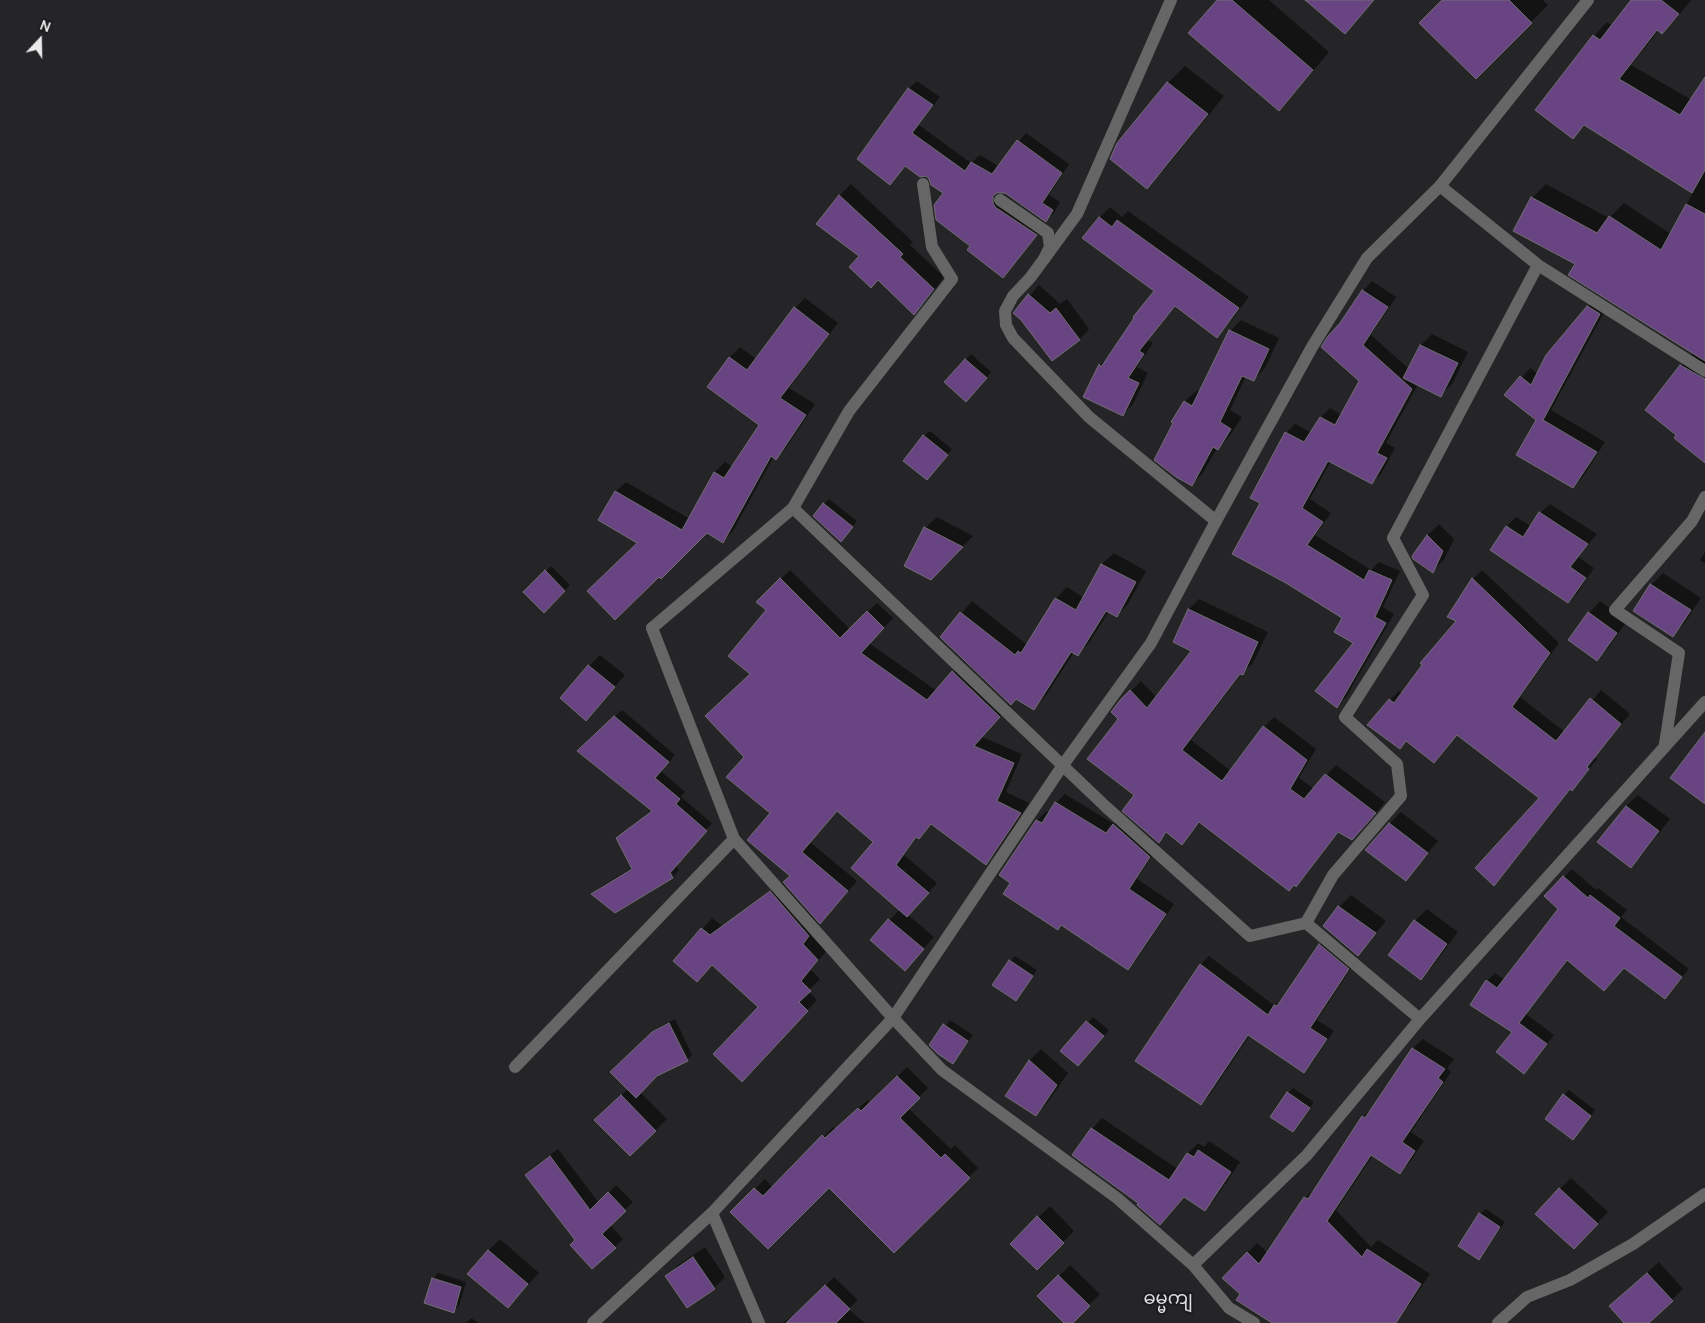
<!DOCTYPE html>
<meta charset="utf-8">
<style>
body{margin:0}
#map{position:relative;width:1705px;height:1323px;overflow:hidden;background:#252427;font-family:Manrope,sans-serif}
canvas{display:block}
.north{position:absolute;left:15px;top:15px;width:50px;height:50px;-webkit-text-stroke:4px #1c1b1d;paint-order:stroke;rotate:21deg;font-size:14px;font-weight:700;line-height:20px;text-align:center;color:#ebebec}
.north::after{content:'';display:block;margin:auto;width:18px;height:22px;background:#ebebec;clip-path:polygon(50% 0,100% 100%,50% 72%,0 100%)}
</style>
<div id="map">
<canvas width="1705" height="1323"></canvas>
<div class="north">N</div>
</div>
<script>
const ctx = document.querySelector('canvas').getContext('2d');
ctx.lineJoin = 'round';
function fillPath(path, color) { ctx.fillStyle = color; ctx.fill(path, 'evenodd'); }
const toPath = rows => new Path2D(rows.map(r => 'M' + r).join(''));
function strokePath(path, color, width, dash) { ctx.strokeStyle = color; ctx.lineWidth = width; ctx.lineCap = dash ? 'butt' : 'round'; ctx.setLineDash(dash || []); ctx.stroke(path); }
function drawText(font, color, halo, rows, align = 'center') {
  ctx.font = font + ' Manrope,"Noto Sans Myanmar",sans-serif'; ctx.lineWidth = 4.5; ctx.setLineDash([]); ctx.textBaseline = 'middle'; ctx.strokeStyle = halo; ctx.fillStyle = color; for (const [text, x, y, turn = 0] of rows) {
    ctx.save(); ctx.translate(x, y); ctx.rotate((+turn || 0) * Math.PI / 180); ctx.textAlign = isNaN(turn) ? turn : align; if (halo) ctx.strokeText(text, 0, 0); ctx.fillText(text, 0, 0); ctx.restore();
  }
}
fillPath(toPath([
 [1218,0,1269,0,1329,52,1295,92,1278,109],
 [1307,0,1375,0,1345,32],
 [1444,0,1543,0,1548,5,1476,77],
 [1633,0,1691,0,1676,19,1662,33,1659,30,1631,65,1692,100,1705,80,1705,462,1678,435,1681,366,1693,353,1577,264,1532,198,1546,184,1609,218,1624,203,1671,234,1693,192,1586,125,1573,137,1594,36,1607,22,1613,26],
 [1185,66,1224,96,1164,170,1147,187,1118,143,1168,83],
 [917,81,940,97,919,125,971,163,980,155,998,166,1026,133,1069,164,1049,195,1060,202,1054,213,1046,220,1005,192,1000,192,1000,195,1043,227,1003,276,972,246,945,193,927,175,906,165,890,183,859,159,909,88],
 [851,184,913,242,910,245,944,277,925,302,914,313,861,256,818,224,840,195],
 [1110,207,1122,217,1128,211,1249,297,1227,326,1217,336,1176,306,1148,340,1153,343,1137,367,1148,373,1133,404,1123,415,1085,397,1100,365,1110,355,1156,290,1099,218],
 [1372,281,1396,297,1371,335,1409,369,1421,345,1432,334,1468,352,1452,384,1441,395,1418,384,1386,443,1395,448,1381,474,1372,483,1331,461,1310,499,1331,513,1315,535,1371,570,1379,562,1400,571,1383,607,1394,614,1346,697,1337,706,1354,643,1344,617,1261,502,1286,433,1295,424,1312,433,1321,417,1330,408,1342,415,1360,380,1341,323,1363,291],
 [1039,285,1060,304,1067,299,1089,329,1080,339,1052,359,1015,313],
 [805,298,838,323,789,388,815,404,786,448,776,458,774,456,733,531,723,541,706,532,639,543,600,520,616,491,626,482,690,519,715,472,725,462,733,467,761,425,709,386,730,357,740,347,756,359,795,308],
 [1597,298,1608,305,1551,410,1605,442,1582,478,1573,487,1537,420,1506,395,1530,368,1538,374,1588,307],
 [1241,320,1279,338,1265,368,1254,380,1246,376,1230,410,1242,417,1229,437,1218,448,1217,448,1203,473,1192,484,1175,423,1173,421,1185,401,1197,390,1200,392,1230,331],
 [971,354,991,372,972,395,946,382],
 [930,431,952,449,932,473,924,436],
 [829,499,857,521,846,535,824,504],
 [1550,504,1597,534,1578,557,1594,568,1578,592,1568,602,1507,526,1516,517,1532,527,1540,513],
 [937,517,973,536,931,579,925,528],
 [1439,524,1454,539,1444,560,1432,571,1413,556,1428,535],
 [1705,552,1705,563,1700,560],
 [1114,553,1146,571,1128,604,1117,615,1109,611,1089,643,1078,654,1074,652,1045,697,1034,708,941,637,972,601,1026,644,1031,640,1056,598,1067,587,1084,598,1102,564],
 [551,566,570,585,544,611,525,592],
 [790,570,850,629,877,603,893,618,869,643,937,691,962,663,1008,707,982,737,1022,754,1006,792,1029,803,995,854,986,863,932,823,917,836,904,855,937,883,908,915,934,937,905,969,871,940,900,909,875,842,838,810,810,842,857,881,829,913,791,876,772,813,745,757,752,674,768,610,758,602],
 [1482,570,1559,643,1520,697,1565,732,1601,690,1630,714,1595,757,1597,759,1581,780,1571,788,1503,875,1494,884,1540,797,1458,735,1434,761,1407,740,1400,748,1390,700,1399,691,1403,694,1458,621,1473,579],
 [1663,573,1701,598,1684,624,1673,635,1635,610,1651,585],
 [1199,599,1268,632,1253,663,1242,673,1191,740,1231,771,1264,727,1274,717,1316,749,1299,778,1314,789,1336,765,1385,802,1362,829,1339,831,1306,875,1296,885,1201,822,1182,843,1168,832,1159,842,1136,795,1119,719,1122,700,1141,681,1157,698,1193,650,1174,642,1189,609],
 [1600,601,1627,621,1608,648,1597,659,1569,640,1589,613],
 [600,655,625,675,586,719,589,666],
 [622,710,675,755,661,771,685,792,681,797,712,823,676,865,679,870,674,876,668,867,593,894,600,887,633,867,618,838,652,810,579,750],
 [1065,794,1114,824,1123,815,1158,847,1137,879,1174,904,1137,959,1128,968,1062,924,1058,929,1012,883,1037,821,1046,811,1050,813,1056,803],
 [1638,795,1670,819,1642,855,1631,866,1599,842,1626,806],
 [1401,812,1438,841,1405,879,1389,824],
 [1572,869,1596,890,1598,888,1627,910,1621,917,1689,969,1665,997,1625,966,1568,959,1526,1014,1554,1035,1531,1064,1487,981,1495,973,1505,980,1560,909,1546,896],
 [781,882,819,925,812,933,828,949,811,970,820,979,808,991,817,1000,774,1046,775,1047,753,1070,759,1007,713,964,674,961,712,918,722,926],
 [1351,895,1386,921,1358,954,1324,926,1339,907],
 [1427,909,1458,932,1432,967,1421,978,1390,955,1415,921],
 [1328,937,1356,961,1317,1020,1334,1031,1312,1063,1304,1071,1250,1035,1209,1096,1201,1104,1136,1061,1201,964,1209,956,1275,1006,1283,997,1320,945],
 [1015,956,1037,970,1016,1000,1010,961],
 [1093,1017,1109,1030,1084,1059,1062,1051],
 [675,1019,692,1055,687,1060,657,1075,640,1092,667,1119,630,1155,596,1120,629,1088,612,1072,659,1027],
 [950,1020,973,1035,953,1062,931,1045],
 [1423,1039,1454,1059,1447,1068,1451,1072,1411,1132,1424,1141,1409,1163,1400,1173,1373,1155,1336,1210,1371,1247,1378,1240,1430,1274,1410,1304,1401,1314,1375,1323,1274,1323,1241,1294,1247,1253,1257,1243,1268,1253,1305,1198,1315,1188,1316,1189,1363,1117,1373,1107,1413,1048],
 [1041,1049,1068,1073,1047,1103,1036,1115,1006,1096,1030,1060],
 [907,1067,928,1088,908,1108,951,1149,955,1145,978,1168,894,1252,829,1187,732,1212,765,1179,773,1188,833,1127,835,1129,868,1100,871,1103],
 [1293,1088,1314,1102,1293,1131,1288,1093],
 [1569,1090,1595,1110,1578,1133,1564,1095],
 [1102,1118,1178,1169,1188,1153,1198,1143,1204,1147,1209,1141,1240,1162,1215,1199,1205,1209,1185,1196,1160,1224,1140,1203,1092,1129],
 [558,1149,599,1203,616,1185,633,1202,610,1225,623,1239,615,1247,576,1240,526,1175,534,1167],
 [1571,1178,1608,1212,1585,1236,1560,1189],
 [1050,1206,1074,1231,1037,1269,1011,1244],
 [1486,1209,1505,1222,1478,1259,1480,1214],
 [500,1239,539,1273,508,1306,488,1251],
 [705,1247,725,1277,714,1288,667,1276,678,1265],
 [1659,1262,1683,1289,1647,1323,1626,1323,1622,1295],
 [1070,1265,1100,1294,1071,1323,1066,1323,1039,1296],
 [438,1273,466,1282,459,1306,453,1311,433,1279],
 [834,1277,858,1300,848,1309,865,1323,782,1323,798,1313],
 [471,1318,479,1323,466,1323]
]), '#0007');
const building = toPath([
 [1217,0,1232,0,1313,70,1279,111,1188,33,1217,0],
 [1305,0,1374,0,1345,34,1305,0],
 [1442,0,1509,0,1532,23,1476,79,1419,23,1442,0],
 [1631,0,1661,0,1679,14,1662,34,1657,30,1619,79,1680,115,1705,77,1705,170,1692,193,1584,125,1573,139,1535,110,1593,35,1600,40,1631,0],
 [1167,82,1208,114,1147,189,1110,159,1117,143,1167,82],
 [908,88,933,105,912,133,965,171,971,162,992,174,1017,140,1062,173,1042,203,1053,210,1046,222,1005,193,997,193,993,196,993,203,995,207,1037,235,1003,278,967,250,970,246,936,220,934,205,943,193,931,185,929,179,926,176,920,177,905,166,890,185,857,159,908,88],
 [839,195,903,254,900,257,934,289,914,315,878,280,871,288,849,267,859,256,816,224,839,195],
 [1531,197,1597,233,1609,216,1661,250,1686,204,1705,214,1705,361,1568,275,1575,264,1513,231,1531,197],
 [1099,217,1112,227,1117,220,1239,308,1217,338,1175,306,1139,351,1144,354,1128,378,1139,383,1123,416,1083,397,1099,364,1101,367,1134,318,1133,317,1154,291,1082,238,1099,217],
 [1362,290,1388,307,1363,345,1412,389,1377,453,1387,458,1372,484,1328,461,1302,508,1323,522,1307,545,1364,580,1369,570,1392,580,1375,617,1386,623,1337,708,1315,691,1353,643,1334,632,1342,618,1286,583,1232,554,1260,503,1250,498,1285,432,1304,442,1320,417,1335,425,1359,381,1321,347,1328,336,1340,323,1362,290],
 [1028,294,1050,313,1056,308,1080,340,1052,361,1021,320,1013,313,1028,294],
 [1587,306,1600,314,1543,420,1597,452,1573,488,1516,455,1536,420,1504,395,1520,376,1531,385,1546,355,1587,306],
 [794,307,829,334,780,398,806,415,776,460,771,456,723,543,707,533,661,579,659,577,615,620,587,591,637,543,598,520,615,491,682,530,714,472,724,478,759,425,707,387,729,357,747,370,794,307],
 [1229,330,1269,349,1254,381,1242,376,1220,422,1231,429,1218,450,1213,447,1192,486,1176,477,1154,460,1173,423,1171,422,1184,401,1192,406,1229,330],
 [1420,345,1458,363,1441,397,1403,378,1420,345],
 [965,359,987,378,966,402,944,382,965,359],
 [1680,365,1705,379,1705,463,1674,438,1676,435,1645,410,1680,365],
 [923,435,948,455,927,480,903,461,923,435],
 [823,503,853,527,841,542,813,516,823,503],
 [1539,512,1588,544,1570,567,1586,578,1568,603,1490,550,1506,526,1523,537,1539,512],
 [924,527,963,547,931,580,904,566,924,527],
 [1427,535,1443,551,1433,573,1413,559,1412,556,1427,535],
 [1101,564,1136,582,1117,617,1106,611,1078,656,1071,652,1034,710,1016,699,1011,705,940,637,960,612,1015,655,1018,651,1021,653,1055,598,1076,610,1101,564],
 [545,570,565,591,544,613,523,592,545,570],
 [780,578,840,638,867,611,884,628,861,653,927,700,952,671,1000,717,974,746,1014,763,997,801,1021,813,986,865,931,824,919,839,916,837,896,865,929,893,907,917,851,868,873,842,837,811,802,852,848,891,820,924,783,882,790,876,747,840,770,813,726,777,744,757,705,716,750,674,728,656,766,610,756,602,780,578],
 [1472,578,1550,653,1512,707,1556,741,1590,698,1621,724,1587,767,1589,769,1572,791,1570,789,1494,886,1475,868,1539,798,1457,735,1434,763,1406,741,1400,749,1367,725,1389,699,1394,703,1422,665,1420,663,1456,621,1447,617,1472,578],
 [1650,584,1691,610,1673,637,1633,611,1650,584],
 [1188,609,1258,642,1243,675,1240,674,1182,750,1222,781,1263,726,1307,760,1290,789,1304,799,1325,774,1376,813,1352,840,1338,832,1296,887,1294,885,1289,891,1199,822,1182,845,1166,832,1159,843,1122,811,1134,795,1087,759,1118,719,1111,712,1121,699,1130,690,1147,708,1191,651,1173,642,1188,609],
 [1588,612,1617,633,1597,661,1568,640,1588,612],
 [588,665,615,687,586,721,560,698,588,665],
 [614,716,669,762,655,778,680,799,676,804,707,831,670,873,673,878,615,913,591,894,632,869,616,838,652,811,577,751,614,716],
 [1705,732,1705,804,1670,778,1705,732],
 [1055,802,1106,833,1113,824,1150,857,1129,889,1166,914,1128,970,1061,925,1058,930,1003,894,1010,883,999,875,1036,820,1042,823,1055,802],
 [1626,806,1659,831,1631,868,1597,842,1626,806],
 [1389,823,1428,853,1406,881,1365,850,1389,823],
 [1563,876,1588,898,1590,895,1620,918,1614,926,1682,977,1665,999,1624,968,1604,991,1567,960,1519,1023,1547,1044,1524,1074,1496,1052,1512,1032,1470,1005,1486,980,1497,988,1558,909,1544,896,1563,876],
 [770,891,809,936,803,944,818,960,801,981,811,991,799,1002,808,1011,742,1082,713,1054,758,1007,712,965,697,982,673,961,701,928,710,935,770,891],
 [1338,906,1376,933,1358,956,1323,926,1338,906],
 [888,919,924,949,905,971,870,940,888,919],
 [1414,920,1447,944,1421,980,1388,955,1414,920],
 [1319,944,1349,969,1310,1028,1327,1039,1304,1073,1248,1035,1201,1105,1135,1061,1200,964,1268,1015,1274,1005,1277,1006,1319,944],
 [1009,960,1033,976,1016,1001,992,985,1009,960],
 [1086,1021,1104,1036,1078,1066,1060,1051,1086,1021],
 [669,1023,688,1061,657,1076,636,1098,610,1072,652,1032,669,1023],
 [943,1024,968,1041,953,1064,938,1054,929,1045,943,1024],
 [1412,1048,1445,1069,1438,1078,1443,1082,1402,1142,1415,1151,1400,1174,1371,1155,1327,1221,1362,1257,1367,1249,1421,1284,1396,1323,1272,1323,1236,1300,1240,1294,1222,1278,1247,1252,1259,1264,1304,1197,1308,1199,1362,1116,1365,1118,1412,1048],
 [1029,1060,1057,1085,1036,1116,1005,1096,1029,1060],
 [897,1076,920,1098,900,1118,941,1158,945,1154,970,1178,894,1253,829,1188,768,1249,730,1212,754,1188,763,1196,822,1135,825,1138,858,1108,861,1111,897,1076],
 [1287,1092,1310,1108,1293,1132,1270,1117,1287,1092],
 [1563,1094,1591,1116,1573,1140,1545,1119,1563,1094],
 [621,1095,656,1131,630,1156,594,1120,621,1095],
 [1091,1128,1169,1180,1187,1153,1194,1157,1198,1150,1231,1172,1205,1211,1184,1197,1160,1225,1137,1205,1138,1203,1072,1155,1091,1128],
 [550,1156,590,1210,608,1192,626,1211,602,1234,616,1248,592,1269,570,1245,575,1240,525,1175,550,1156],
 [1559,1188,1598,1224,1574,1249,1535,1214,1559,1188],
 [1479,1213,1500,1227,1479,1260,1458,1246,1479,1213],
 [1037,1216,1064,1243,1037,1270,1010,1244,1037,1216],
 [488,1250,528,1284,508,1308,467,1274,488,1250],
 [693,1257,715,1289,687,1308,665,1276,693,1257],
 [1647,1273,1673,1301,1649,1323,1624,1323,1609,1306,1647,1273],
 [1058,1275,1090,1306,1073,1323,1064,1323,1037,1296,1058,1275],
 [432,1278,461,1287,454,1313,424,1303,432,1278],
 [825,1285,850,1309,836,1323,786,1323,825,1285]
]);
fillPath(building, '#684582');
strokePath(building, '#706e71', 1);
strokePath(toPath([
 [1440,186,1538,265,1705,371],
 [1000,200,1048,233,1050,247,1044,259,1030,278,1013,296,1005,311,1006,325,1013,338,1089,417,1216,521],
 [793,508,1105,806,1250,936,1306,923,1420,1019],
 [1393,538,1538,265],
 [652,628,734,839,893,1018,942,1070,1117,1198,1193,1265],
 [1665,744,1679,653,1615,610,1692,521,1705,497],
 [1254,1323,1229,1308,1193,1265,1307,1155,1420,1019,1705,702],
 [1498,1323,1527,1297,1570,1280,1633,1244,1705,1194]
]), '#666667', 12);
strokePath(toPath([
 [1044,259,1077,214,1171,0],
 [652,628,793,508,849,411,952,279,932,247,923,184],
 [1306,923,1333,875,1401,796,1397,764,1345,717,1423,595,1393,538],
 [515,1067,734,839],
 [712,1213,759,1323],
 [593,1323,712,1213,893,1018,1063,765,1151,643,1216,521,1312,347,1367,258,1440,186,1588,0]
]), '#666667', 12);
drawText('18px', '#e0dee1', '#1c1b1d', [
 ["ဓမ္မကျ",1168,1299]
]);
</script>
